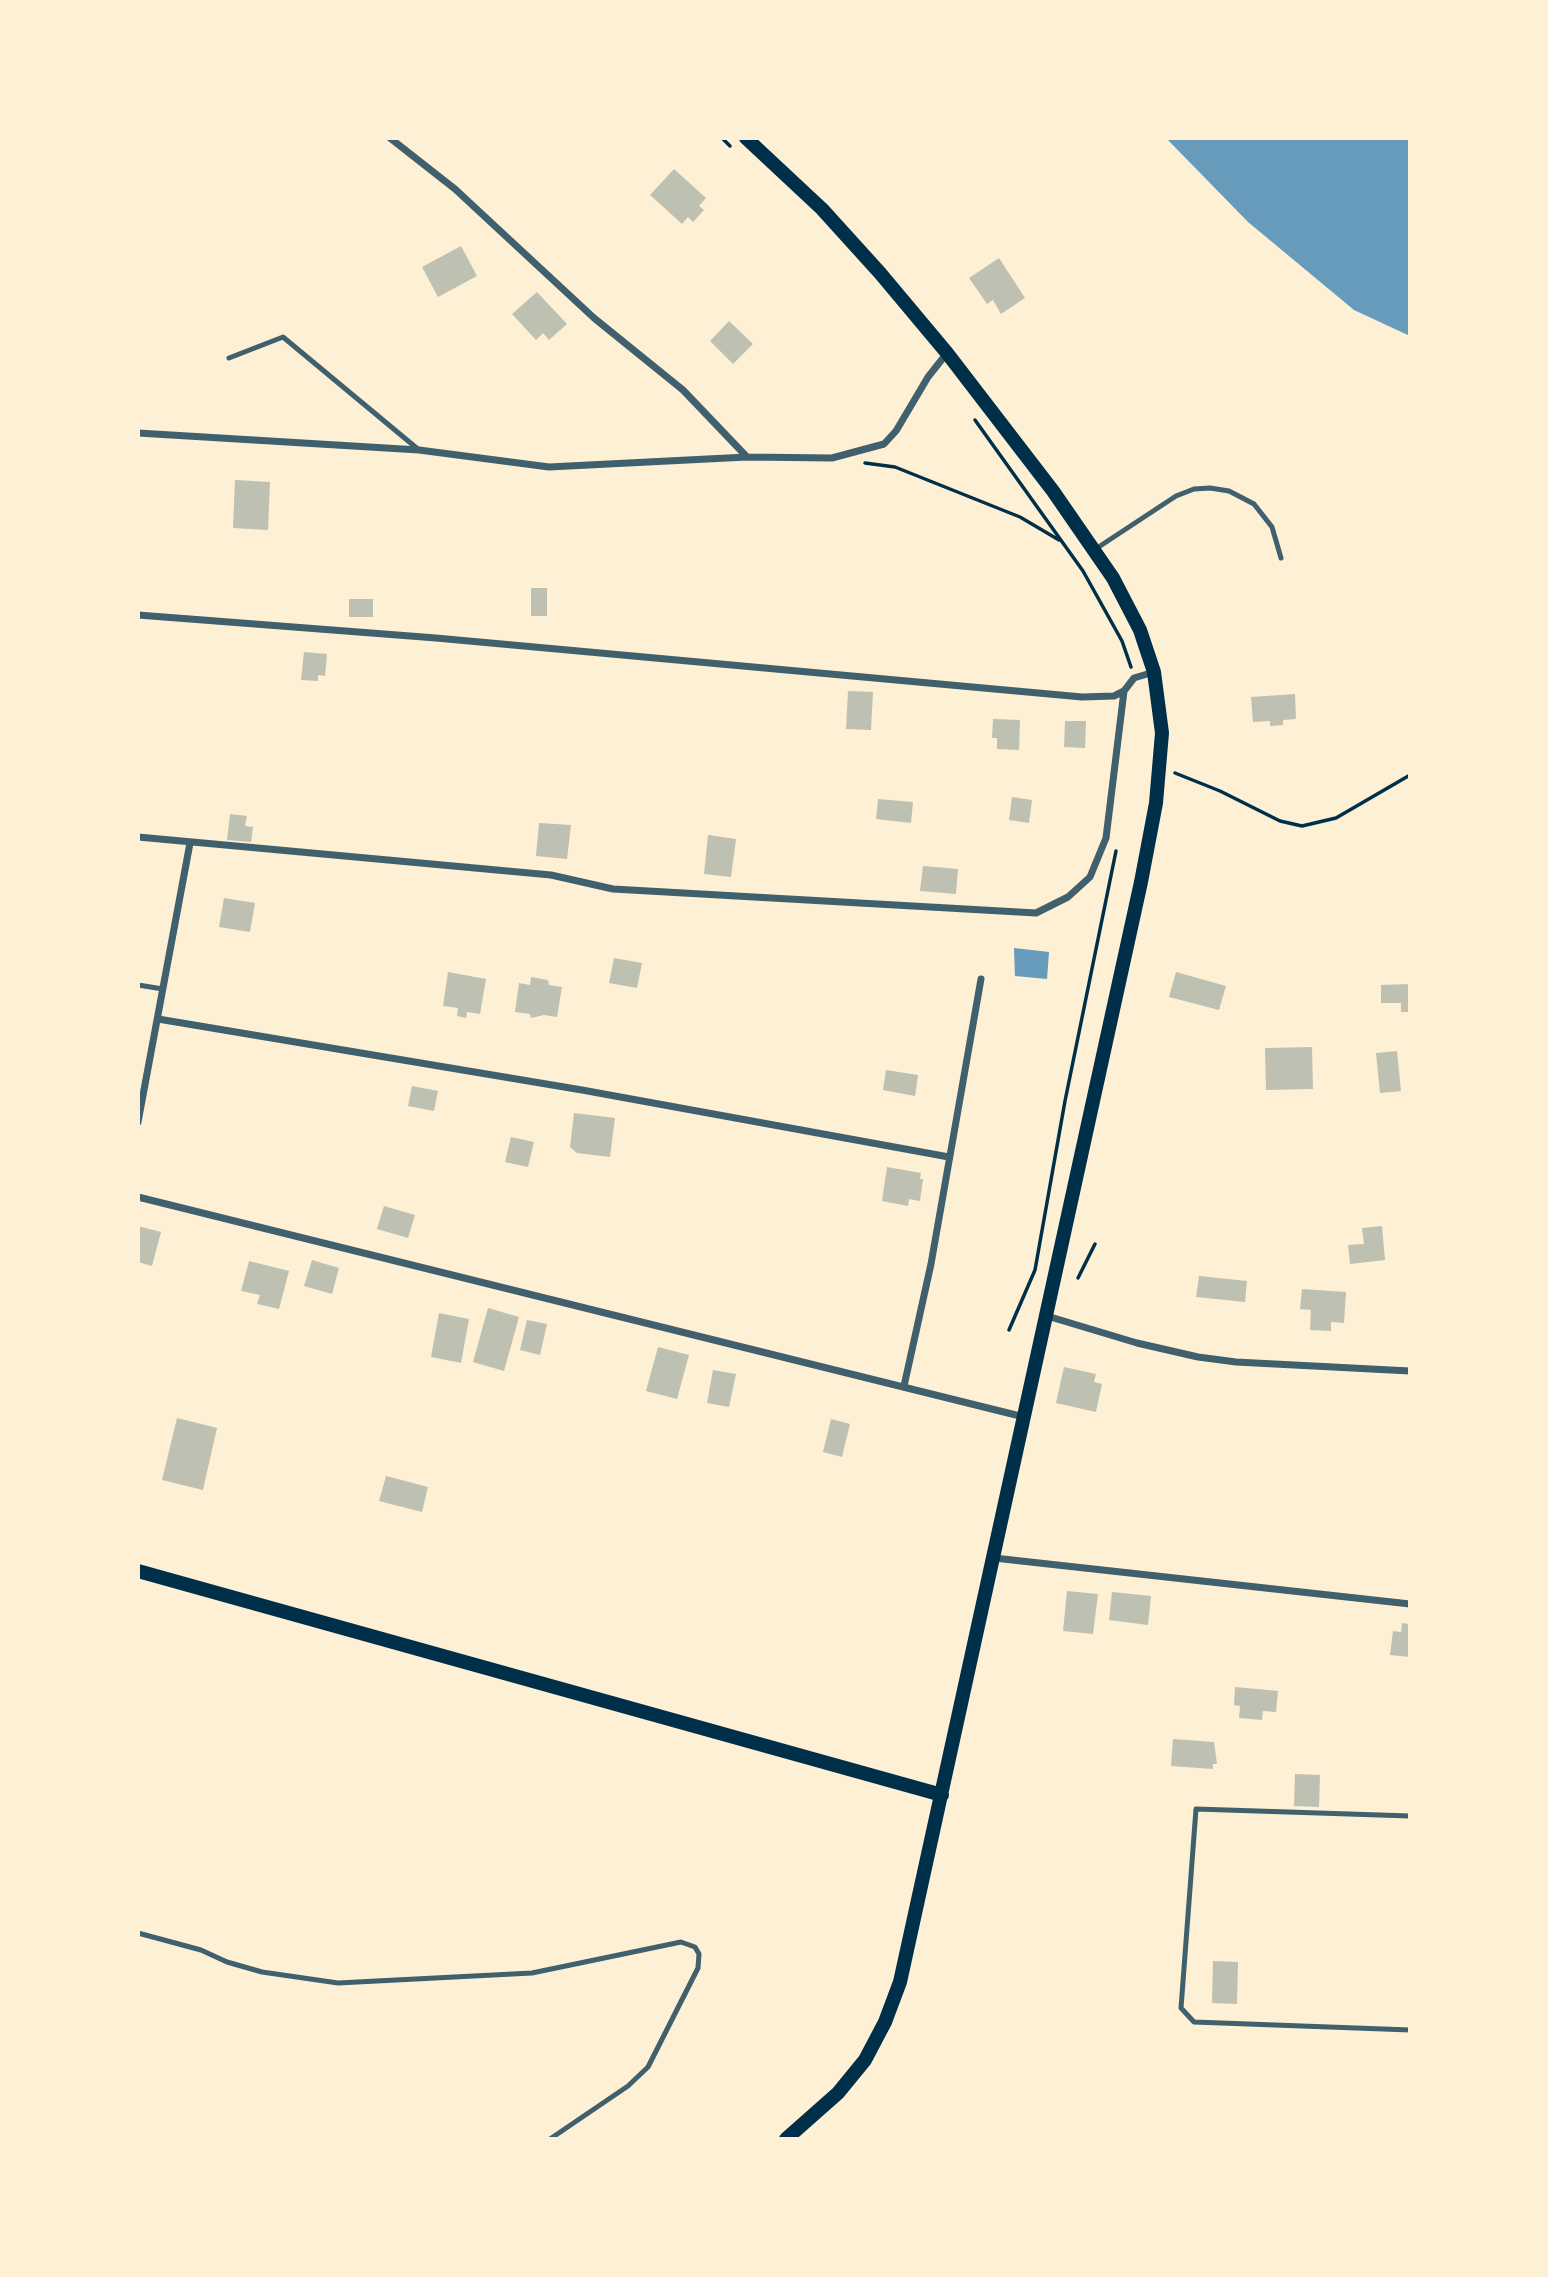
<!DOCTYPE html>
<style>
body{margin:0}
#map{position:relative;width:1548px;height:2277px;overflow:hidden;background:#fdf0d5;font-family:Rubik,sans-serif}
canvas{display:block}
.frame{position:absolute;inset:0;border:140px solid #fdf0d5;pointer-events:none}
</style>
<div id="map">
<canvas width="1548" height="2277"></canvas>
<div class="frame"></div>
</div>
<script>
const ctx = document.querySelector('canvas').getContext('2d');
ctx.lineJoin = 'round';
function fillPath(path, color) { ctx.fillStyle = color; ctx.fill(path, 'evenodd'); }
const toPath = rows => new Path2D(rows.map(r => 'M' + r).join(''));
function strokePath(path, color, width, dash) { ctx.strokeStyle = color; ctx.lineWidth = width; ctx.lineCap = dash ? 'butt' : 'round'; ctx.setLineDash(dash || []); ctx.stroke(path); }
fillPath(toPath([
 [1166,138,1410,138,1410,336,1354,310,1248,222],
 [1014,948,1049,952,1047,979,1015,976]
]), '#669bbc');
fillPath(toPath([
 [674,169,706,198,699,206,704,210,693,222,688,217,682,224,650,195],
 [461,246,477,276,438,297,422,267],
 [999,258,1025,298,1001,314,993,300,987,304,969,278],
 [537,292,567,324,549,340,543,333,536,340,512,314],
 [729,321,753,344,733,364,710,341],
 [235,480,270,482,268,530,233,528],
 [531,588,547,588,547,616,531,616],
 [349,599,373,599,373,617,349,617],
 [304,652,327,654,325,676,318,675,318,681,301,680],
 [848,691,873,692,871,730,846,729],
 [1295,694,1296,719,1283,720,1283,725,1270,726,1270,721,1253,722,1251,697],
 [993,719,1020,720,1019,750,997,749,997,738,992,738],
 [1065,721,1086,721,1085,748,1064,747],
 [1012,797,1032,800,1029,823,1009,820],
 [878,799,913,802,911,823,876,819],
 [230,814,247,816,245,826,253,827,251,842,227,840],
 [539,823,571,825,567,859,536,856],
 [708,835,736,839,731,877,704,874],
 [923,866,958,869,956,894,920,891],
 [224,898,255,903,250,932,219,927],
 [614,958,642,963,637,988,609,983],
 [448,972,486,979,480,1014,467,1012,466,1018,457,1016,458,1008,443,1006],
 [1176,972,1226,986,1219,1010,1169,997],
 [531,977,548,980,549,985,562,987,557,1017,544,1015,531,1018,530,1014,515,1012,519,983,530,985],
 [1410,984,1410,1012,1401,1012,1401,1003,1381,1003,1381,985],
 [1312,1047,1313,1089,1266,1090,1265,1048],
 [1397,1051,1401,1091,1380,1093,1376,1053],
 [886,1070,918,1075,915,1096,883,1090],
 [412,1086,438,1091,434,1111,408,1106],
 [574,1113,615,1118,610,1157,577,1153,570,1147],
 [511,1137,534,1142,528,1167,505,1162],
 [887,1167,921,1173,920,1179,923,1179,920,1201,909,1199,908,1206,882,1201],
 [384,1206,415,1215,408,1238,377,1229],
 [138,1226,161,1232,152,1266,138,1262],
 [1382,1226,1385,1260,1350,1264,1348,1245,1364,1244,1362,1228],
 [312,1260,339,1268,332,1294,304,1286],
 [249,1261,289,1271,279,1309,257,1304,260,1295,241,1291],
 [1199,1276,1247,1281,1245,1302,1196,1297],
 [1302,1289,1346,1292,1344,1323,1331,1322,1331,1331,1310,1330,1311,1310,1300,1309],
 [488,1308,519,1317,504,1371,473,1362],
 [439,1313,469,1319,461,1363,431,1357],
 [527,1320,547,1324,540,1355,520,1350],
 [658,1347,689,1355,677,1399,646,1391],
 [1064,1367,1096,1374,1094,1382,1102,1384,1096,1412,1056,1403],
 [713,1370,736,1374,729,1407,707,1403],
 [177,1418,217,1428,203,1490,162,1480],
 [831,1419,850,1424,842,1457,823,1452],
 [386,1476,428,1487,422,1512,379,1501],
 [1067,1591,1098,1594,1093,1634,1063,1631],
 [1112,1592,1151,1596,1148,1625,1109,1620],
 [1402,1623,1410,1624,1410,1657,1390,1655,1393,1631,1401,1632],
 [1235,1687,1278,1691,1276,1712,1263,1711,1262,1720,1239,1718,1240,1706,1234,1705],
 [1173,1739,1214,1742,1217,1764,1213,1764,1213,1769,1171,1766],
 [1295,1774,1320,1775,1319,1807,1294,1806],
 [1213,1961,1238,1962,1237,2004,1212,2003]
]), '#bec0b2');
strokePath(toPath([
 [722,138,730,146],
 [975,420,1083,571,1122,641,1131,667],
 [865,463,895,467,1020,517,1059,540],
 [1175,773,1220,791,1280,821,1302,826,1336,818,1410,775],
 [1078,1278,1095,1244],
 [1009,1330,1035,1270,1065,1101,1116,851]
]), '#003049', 3.5);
strokePath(toPath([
 [229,358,283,337,419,450],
 [1094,550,1176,496,1194,489,1210,488,1229,491,1254,504,1272,527,1281,558],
 [138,985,163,989],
 [1410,1816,1196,1809,1181,2008,1194,2022,1410,2030],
 [138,1933,201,1950,227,1962,262,1972,338,1983,532,1973,681,1942,695,1947,699,1954,698,1968,648,2067,628,2086,550,2139]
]), '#3f606c', 5);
strokePath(toPath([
 [390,138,455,189,594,318,683,390,747,457,832,458,884,444,896,431,928,377,947,353],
 [138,433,419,450,549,467,747,457],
 [138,615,436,638,1082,697,1114,696,1124,691,1134,678,1154,672],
 [138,837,551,875,613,889,1036,913,1068,897,1090,877,1106,838,1124,691],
 [158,1019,582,1090,949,1157],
 [138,1122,190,843],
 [138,1197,1024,1417],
 [1047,1316,1137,1343,1198,1357,1236,1362,1410,1371],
 [904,1386,931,1264,981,979],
 [994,1558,1410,1604]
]), '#3f606c', 7);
strokePath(toPath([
 [746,138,822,209,880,273,947,353,1053,491,1113,578,1140,630,1154,672,1162,733,1156,803,1141,882,900,1982,885,2022,865,2060,838,2093,786,2139],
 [138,1571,942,1795]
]), '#003049', 14);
</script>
